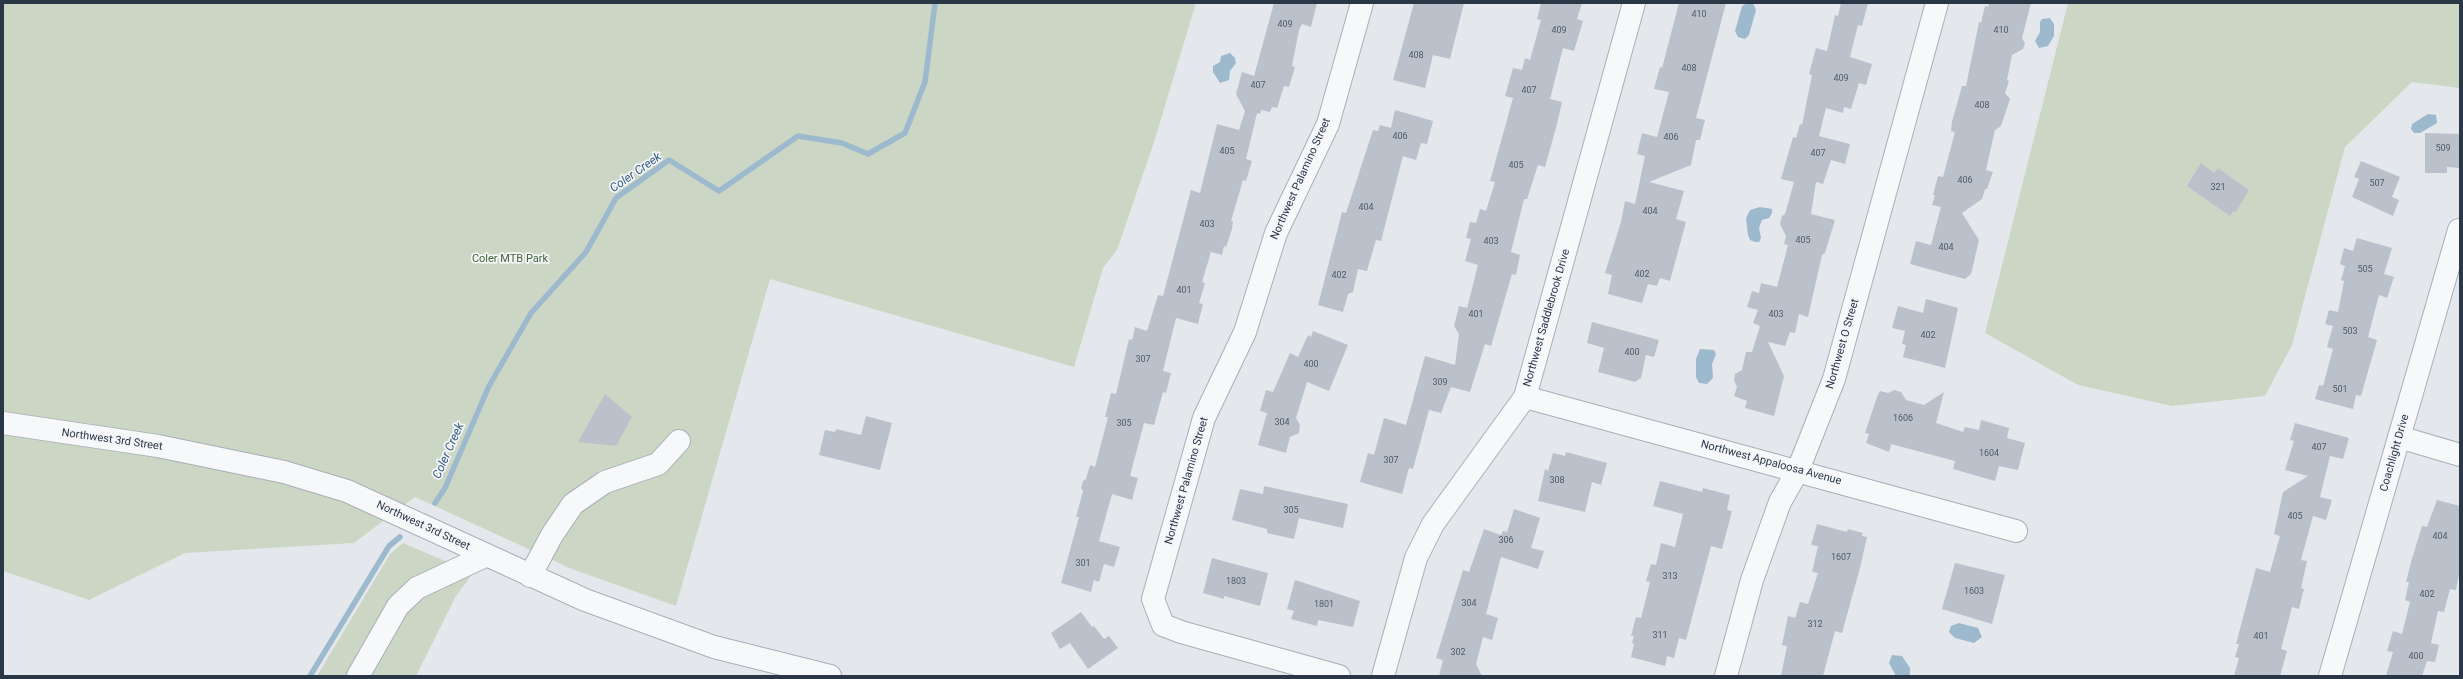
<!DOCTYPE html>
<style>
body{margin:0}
#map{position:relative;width:2463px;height:679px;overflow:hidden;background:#e4e8ec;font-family:Roboto,sans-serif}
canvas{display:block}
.frame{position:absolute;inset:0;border:4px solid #2a3746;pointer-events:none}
</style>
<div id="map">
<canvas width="2463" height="679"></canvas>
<div class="frame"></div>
</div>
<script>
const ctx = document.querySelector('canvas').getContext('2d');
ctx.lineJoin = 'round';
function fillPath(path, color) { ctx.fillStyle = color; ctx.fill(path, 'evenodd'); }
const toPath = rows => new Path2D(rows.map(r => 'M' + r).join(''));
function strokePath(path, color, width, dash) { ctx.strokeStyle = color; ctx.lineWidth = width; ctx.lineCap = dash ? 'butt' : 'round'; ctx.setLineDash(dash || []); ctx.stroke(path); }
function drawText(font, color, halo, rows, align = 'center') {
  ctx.font = font + ' Roboto,sans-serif'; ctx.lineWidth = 3.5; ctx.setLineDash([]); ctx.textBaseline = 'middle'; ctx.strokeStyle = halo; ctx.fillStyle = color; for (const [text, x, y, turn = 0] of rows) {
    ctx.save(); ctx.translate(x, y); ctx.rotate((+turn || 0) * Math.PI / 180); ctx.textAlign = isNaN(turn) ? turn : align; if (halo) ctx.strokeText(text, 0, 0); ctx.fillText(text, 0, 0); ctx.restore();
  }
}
fillPath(toPath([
 [3,3,1196,3,1154,142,1117,250,1103,268,1074,367,770,279,676,606,572,569,415,497,354,543,185,553,89,600,3,571],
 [2068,3,2460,3,2460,88,2412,82,2345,147,2292,345,2265,396,2172,406,2078,385,1985,333],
 [403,543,473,573,456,596,416,676,317,676,390,554]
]), '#cbd7c4');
fillPath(toPath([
 [1747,3,1753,3,1756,10,1749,35,1745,39,1738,37,1735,31,1742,6],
 [2050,18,2054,24,2054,36,2048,46,2039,48,2035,41,2040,32,2040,22,2042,19],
 [1230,53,1235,58,1236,63,1230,71,1229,80,1220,83,1213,72,1213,66,1220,62,1221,56],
 [2428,114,2436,115,2437,123,2420,133,2414,133,2411,129,2412,124],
 [1760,207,1772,209,1772,213,1769,218,1762,220,1759,228,1761,238,1759,242,1755,242,1750,240,1748,235,1746,218,1750,210],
 [1700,349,1714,350,1716,354,1712,364,1713,378,1707,384,1699,383,1696,377,1696,359],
 [1959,623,1978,628,1982,637,1974,643,1955,638,1949,632,1951,626],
 [1892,655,1902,656,1910,668,1910,676,1896,676,1889,663]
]), '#9db9ce');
strokePath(toPath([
 [435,503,445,488,489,386,531,313,586,252,616,198,669,160,719,191,798,136,842,143,868,154,905,133,925,82,935,3],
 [310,676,389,546,400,537]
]), '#9db9ce', 5.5);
fillPath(toPath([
 [1274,3,1317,3,1311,27,1302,24,1299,30,1292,66,1295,67,1289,87,1284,86,1277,108,1272,107,1270,112,1261,110,1260,114,1257,113,1246,159,1252,161,1246,181,1243,180,1231,221,1233,221,1232,229,1226,247,1224,246,1222,255,1211,252,1202,282,1205,283,1199,303,1203,304,1198,324,1176,318,1163,371,1171,373,1166,393,1163,392,1154,425,1144,423,1130,476,1138,478,1132,500,1112,494,1099,541,1120,547,1114,567,1104,564,1099,582,1094,580,1091,592,1061,583,1079,517,1076,517,1083,491,1081,488,1083,481,1086,479,1090,465,1095,467,1108,417,1105,417,1111,393,1116,394,1129,339,1132,340,1135,327,1147,331,1158,295,1163,296,1191,190,1200,193,1217,124,1239,130,1245,111,1236,94,1242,72,1254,76],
 [1414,3,1464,3,1450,59,1433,55,1425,88,1393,80],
 [1541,3,1582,3,1577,19,1583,21,1574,51,1563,48,1550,99,1562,102,1557,124,1545,167,1538,165,1527,199,1524,199,1511,252,1520,255,1516,275,1512,274,1491,346,1485,344,1470,392,1451,387,1441,413,1429,410,1413,469,1409,468,1402,494,1360,482,1368,453,1374,455,1384,418,1406,425,1425,356,1455,365,1459,334,1454,326,1459,306,1467,308,1478,265,1465,261,1471,239,1466,238,1470,222,1476,223,1480,209,1486,211,1495,182,1490,181,1513,98,1505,96,1513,68,1522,70,1525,58,1530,60,1541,20,1537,19],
 [1679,3,1726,3,1696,118,1705,120,1700,140,1696,140,1691,165,1649,182,1684,191,1676,219,1686,222,1670,281,1660,278,1657,286,1648,284,1642,303,1608,294,1612,275,1605,273,1621,222,1625,201,1635,204,1645,156,1637,154,1642,133,1657,137,1669,92,1654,89,1660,67,1662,68],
 [1841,3,1868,3,1862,26,1858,25,1850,57,1872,64,1866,85,1859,83,1851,109,1844,107,1843,113,1826,108,1819,136,1850,144,1845,164,1831,160,1823,184,1816,182,1811,214,1835,220,1825,253,1822,255,1808,317,1799,314,1795,333,1790,332,1785,346,1768,342,1784,376,1774,416,1745,408,1747,401,1734,396,1737,387,1734,380,1735,374,1742,370,1746,352,1752,352,1760,326,1753,323,1758,310,1747,307,1752,291,1759,293,1761,283,1777,287,1788,245,1784,244,1786,236,1780,224,1782,216,1785,214,1794,182,1781,179,1793,137,1796,138,1800,124,1802,125,1812,75,1809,74,1816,48,1827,51,1835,15,1838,16],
 [1989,3,2031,3,2022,38,2025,43,2023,49,2012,55,2007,80,2009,81,2005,93,2010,99,2001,126,1995,130,1986,170,1993,172,1987,189,1985,189,1982,199,1962,213,1979,240,1971,274,1965,279,1910,264,1916,241,1931,245,1941,207,1932,205,1935,195,1933,195,1938,176,1943,177,1955,132,1951,131,1952,122,1962,86,1966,86,1979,22,1981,23,1985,6,1988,7],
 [1395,110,1433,121,1427,144,1421,143,1416,160,1403,156,1381,241,1376,240,1367,271,1358,269,1353,292,1348,294,1343,312,1318,305,1342,212,1346,213,1373,130,1378,131,1380,125,1391,128],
 [2425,133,2460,134,2460,168,2447,167,2447,173,2425,173],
 [2361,161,2400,177,2392,197,2399,200,2393,216,2352,197,2359,179,2354,177],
 [2201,163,2214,173,2218,168,2249,190,2235,213,2233,211,2230,216,2187,186],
 [2357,238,2392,248,2384,274,2394,277,2387,298,2379,295,2368,337,2377,340,2361,396,2356,395,2353,409,2315,399,2319,385,2323,386,2333,349,2327,347,2333,326,2325,324,2329,310,2338,312,2344,281,2341,280,2345,266,2340,264,2344,248,2353,251],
 [1926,299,1958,308,1945,368,1903,357,1906,345,1902,344,1905,331,1892,328,1898,306,1923,313],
 [1592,322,1659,340,1654,357,1646,355,1641,378,1635,382,1598,372,1604,348,1587,343],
 [1313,331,1348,345,1329,391,1307,382,1296,418,1300,425,1299,433,1290,437,1286,453,1258,445,1267,413,1260,411,1266,390,1273,392,1290,353,1298,357,1308,335,1311,337],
 [1894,390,1901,392,1906,400,1924,405,1944,392,1936,423,1963,432,1965,427,1979,430,1981,420,2009,428,2007,438,2025,443,2018,470,1999,466,1995,481,1953,469,1955,461,1891,444,1889,452,1866,443,1869,434,1865,433,1877,397,1880,391,1888,393],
 [605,394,632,417,616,446,578,442],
 [866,416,892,423,880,470,819,455,825,430,835,432,836,429,861,435],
 [2295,423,2349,438,2343,459,2330,456,2320,497,2332,500,2326,520,2313,516,2301,560,2307,561,2301,588,2304,589,2299,609,2292,607,2281,649,2287,651,2280,676,2234,676,2239,658,2235,657,2239,644,2236,644,2256,568,2270,572,2280,536,2274,534,2283,492,2308,476,2285,470,2294,441,2290,440],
 [1566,452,1607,463,1601,485,1592,482,1585,512,1538,501,1545,469,1548,471,1553,453,1565,456],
 [1660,481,1702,492,1703,488,1730,495,1727,510,1732,511,1722,549,1711,546,1686,640,1679,638,1674,658,1667,656,1665,666,1631,657,1634,644,1632,643,1634,636,1631,636,1636,617,1641,618,1650,582,1646,581,1651,564,1656,565,1661,543,1675,547,1683,514,1653,506],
 [1264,486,1348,504,1343,528,1299,518,1294,539,1267,533,1267,529,1232,520,1240,489,1263,494],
 [2437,500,2460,506,2460,569,2456,590,2450,589,2444,612,2438,611,2431,643,2439,645,2435,662,2427,661,2422,676,2386,676,2393,652,2387,651,2393,631,2402,634,2410,602,2405,600,2409,582,2406,582,2411,562,2422,526,2427,527],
 [1514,509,1540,518,1531,548,1544,551,1538,569,1501,557,1486,614,1498,618,1492,640,1483,637,1476,664,1482,676,1439,676,1443,660,1436,658,1463,570,1469,572,1484,529,1501,535,1503,531,1507,532],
 [1817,524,1847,532,1848,529,1863,533,1862,536,1867,537,1860,568,1842,633,1835,631,1823,676,1781,676,1787,646,1782,645,1788,616,1795,618,1800,602,1808,604,1818,573,1812,572,1818,546,1811,545],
 [1212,558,1268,573,1260,606,1224,596,1224,599,1203,593],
 [1955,563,2005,575,1992,624,1942,609],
 [1295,580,1360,601,1353,627,1318,620,1317,626,1291,619,1294,611,1287,609],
 [1081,612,1092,627,1094,626,1104,639,1109,636,1118,648,1088,669,1070,643,1060,649,1051,633]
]), '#bac1cb');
const minor = toPath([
 [1525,397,2016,531],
 [3,423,158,446,284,472,347,491,585,600,714,647,830,676],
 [2399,437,2460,455],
 [530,576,552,535,573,504,605,482,658,464,679,441],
 [358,676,398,606,417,588,485,556],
 [1339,676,1181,632,1163,625,1153,599,1204,418,1245,332,1276,233,1328,124,1362,3],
 [1383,676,1416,558,1433,524,1525,397,1634,3],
 [1726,676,1752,580,1780,502,1798,470,1834,379,1937,3],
 [2330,676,2459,230]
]);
strokePath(minor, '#a8afb7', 24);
strokePath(minor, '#f7f8fa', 22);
drawText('9px', '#4e5a67', null, [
 ["410",1699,15],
 ["409",1285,25],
 ["409",1559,31],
 ["410",2001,31],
 ["408",1416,56],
 ["408",1689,69],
 ["409",1841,79],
 ["407",1258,86],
 ["407",1529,91],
 ["408",1982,106],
 ["406",1400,137],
 ["406",1671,138],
 ["509",2443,149],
 ["405",1227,152],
 ["407",1818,154],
 ["405",1516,166],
 ["406",1965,181],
 ["507",2377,184],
 ["321",2218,188],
 ["404",1366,208],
 ["404",1650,212],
 ["403",1207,225],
 ["405",1803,241],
 ["403",1491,242],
 ["404",1946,248],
 ["505",2365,270],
 ["402",1642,275],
 ["402",1339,276],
 ["401",1184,291],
 ["401",1476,315],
 ["403",1776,315],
 ["503",2350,332],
 ["402",1928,336],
 ["400",1632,353],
 ["307",1143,360],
 ["400",1311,365],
 ["309",1440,383],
 ["501",2340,390],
 ["1606",1903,419],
 ["304",1282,423],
 ["305",1124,424],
 ["407",2319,448],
 ["1604",1989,454],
 ["307",1391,461],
 ["308",1557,481],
 ["305",1291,511],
 ["405",2295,517],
 ["404",2440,537],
 ["306",1506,541],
 ["1607",1841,558],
 ["301",1083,564],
 ["313",1670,577],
 ["1803",1236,582],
 ["1603",1974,592],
 ["402",2427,595],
 ["304",1469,604],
 ["1801",1324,605],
 ["312",1815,625],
 ["311",1660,636],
 ["401",2261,637],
 ["302",1458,653],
 ["400",2416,657]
]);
drawText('11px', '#2a3746', '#f4f6f9', [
 ["Northwest Palamino Street",1301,179,-66],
 ["Northwest Saddlebrook Drive",1547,318,-74],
 ["Northwest O Street",1843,344,-74],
 ["Northwest 3rd Street",112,440,8],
 ["Coachlight Drive",2395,453,-74],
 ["Northwest Appaloosa Avenue",1771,463,15],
 ["Northwest Palamino Street",1187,481,-74],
 ["Northwest 3rd Street",423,526,25]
]);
drawText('11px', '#426336', '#f4f6f9', [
 ["Coler MTB Park",510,259]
]);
drawText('italic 12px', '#315a7d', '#f4f6f9', [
 ["Coler Creek",636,173,-35],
 ["Coler Creek",449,451,-66]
]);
</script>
